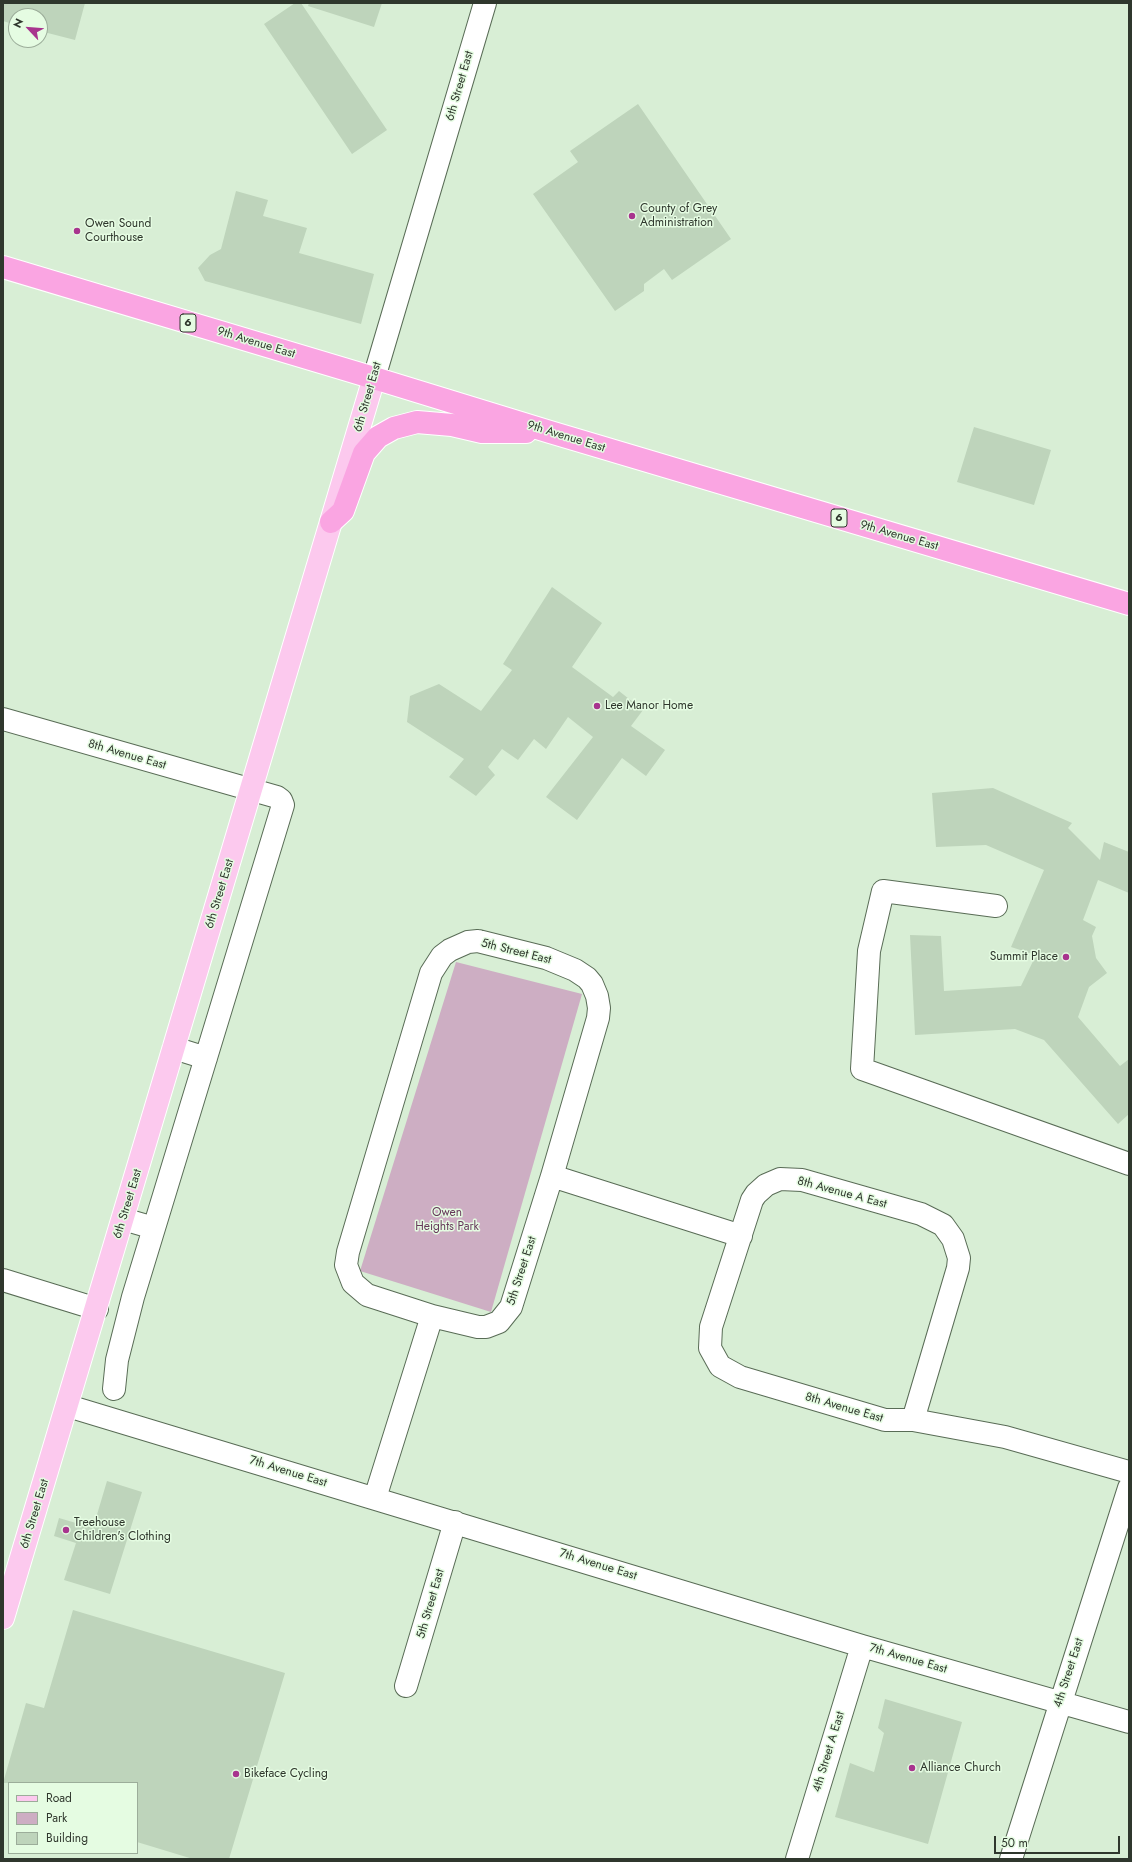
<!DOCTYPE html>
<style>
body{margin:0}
#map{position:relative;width:1132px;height:1862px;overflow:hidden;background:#d8eed5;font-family:Jost,sans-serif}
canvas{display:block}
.frame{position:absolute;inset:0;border:4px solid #2f372d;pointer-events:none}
.legend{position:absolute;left:8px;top:1782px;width:130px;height:72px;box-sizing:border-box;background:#e5fce2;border:1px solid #9cad9a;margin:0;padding:5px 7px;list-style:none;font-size:12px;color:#2f372d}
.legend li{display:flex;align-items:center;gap:8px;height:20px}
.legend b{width:20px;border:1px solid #9cad9a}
.north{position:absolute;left:8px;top:8px;width:40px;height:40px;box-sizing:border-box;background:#e5fce2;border:1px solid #9cad9a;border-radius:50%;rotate:296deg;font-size:11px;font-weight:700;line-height:16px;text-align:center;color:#2f372d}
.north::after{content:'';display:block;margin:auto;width:14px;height:18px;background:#a8348e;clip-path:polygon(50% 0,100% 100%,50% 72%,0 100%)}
.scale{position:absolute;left:994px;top:1836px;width:126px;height:18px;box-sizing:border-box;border:2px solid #2f372d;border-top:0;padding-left:5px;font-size:12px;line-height:14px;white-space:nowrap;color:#2f372d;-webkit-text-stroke:3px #e5fce2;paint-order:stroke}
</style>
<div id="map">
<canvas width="1132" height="1862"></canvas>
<div class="frame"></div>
<ul class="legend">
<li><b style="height:5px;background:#fcc9ee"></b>Road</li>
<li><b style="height:11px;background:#cdaec3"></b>Park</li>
<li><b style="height:11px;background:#bed4bb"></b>Building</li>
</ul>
<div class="north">N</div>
<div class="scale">50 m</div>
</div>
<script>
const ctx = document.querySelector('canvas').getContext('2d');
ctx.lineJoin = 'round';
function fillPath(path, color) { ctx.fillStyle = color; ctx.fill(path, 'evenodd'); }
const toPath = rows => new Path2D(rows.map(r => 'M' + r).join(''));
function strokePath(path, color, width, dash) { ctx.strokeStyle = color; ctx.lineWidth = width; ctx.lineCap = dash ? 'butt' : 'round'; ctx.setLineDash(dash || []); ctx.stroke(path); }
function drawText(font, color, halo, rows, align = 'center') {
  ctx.font = font + ' Jost,sans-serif'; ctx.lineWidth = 3; ctx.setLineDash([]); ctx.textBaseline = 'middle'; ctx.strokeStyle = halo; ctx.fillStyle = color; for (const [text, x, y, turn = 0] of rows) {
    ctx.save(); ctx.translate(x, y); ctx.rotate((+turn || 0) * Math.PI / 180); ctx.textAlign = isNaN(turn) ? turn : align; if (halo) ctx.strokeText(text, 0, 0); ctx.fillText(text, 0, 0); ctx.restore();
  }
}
fillPath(toPath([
 [456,962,582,994,491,1312,360,1271]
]), '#cdaec3');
fillPath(toPath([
 [3,3,85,3,75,40,40,31,40,16,16,16,16,25,3,21],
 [295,3,301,3,387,130,352,154,264,24],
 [309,3,382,3,374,27,308,6],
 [638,104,731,239,672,280,664,269,644,284,644,291,615,311,533,194,578,162,570,151],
 [236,191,268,200,263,216,307,228,299,253,374,274,361,324,205,281,198,268,210,255,221,249],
 [974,427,1051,450,1034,505,957,482],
 [552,587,602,623,572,667,613,697,619,691,643,710,631,726,665,750,646,776,622,758,577,820,546,797,593,737,568,717,546,749,534,739,518,760,502,749,488,767,495,775,476,796,449,777,464,759,407,722,410,696,439,684,481,711,512,670,503,664],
 [993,788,1072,823,1068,828,1100,860,1104,842,1129,852,1129,893,1098,880,1083,920,1096,927,1092,936,1096,958,1107,973,1089,987,1078,1017,1120,1066,1129,1059,1129,1114,1118,1124,1044,1040,1015,1029,915,1035,910,935,941,936,944,991,1021,986,1036,955,1011,947,1044,870,986,845,936,847,932,793],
 [107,1481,142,1492,110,1594,64,1580,76,1543,54,1536,59,1518,93,1528],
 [73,1610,285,1673,229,1859,193,1859,137,1842,137,1783,3,1783,26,1703,44,1708],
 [885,1699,962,1722,928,1844,835,1817,850,1763,874,1772,884,1733,878,1728]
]), '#bed4bb');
const minor = toPath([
 [374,378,485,3],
 [3,719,277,797,281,800,283,805,133,1297,117,1360,114,1389],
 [996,906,883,891,869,951,862,1069,1129,1164],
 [478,941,546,958,575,970,587,978,592,984,597,996,599,1008,598,1018,552,1176,511,1307,499,1322,486,1327,478,1327,432,1316,367,1295,353,1283,346,1265,348,1252,431,973,442,956,450,950,468,942,478,941],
 [174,1048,206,1058],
 [552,1176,741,1236],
 [123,1219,154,1228],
 [3,1280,97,1309],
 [68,1406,862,1646,1129,1722],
 [913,1420,958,1268,959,1258,953,1239,943,1225,921,1214,802,1180,780,1179,766,1185,756,1194,752,1200,711,1327,710,1348,720,1366,740,1377,885,1420,913,1420,1005,1437,1129,1472],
 [375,1498,432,1316],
 [406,1686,455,1522],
 [797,1859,862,1646],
 [1011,1859,1129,1488]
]);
const major = toPath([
 [3,1618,374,378]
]);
const highway = toPath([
 [3,267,374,378,550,432,1129,604],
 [331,522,343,511,364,453,378,437,394,428,417,422,452,425,482,432,526,432]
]);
strokePath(minor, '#596c56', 24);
strokePath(major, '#fff', 24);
strokePath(highway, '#fff', 24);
strokePath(minor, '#fff', 22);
strokePath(major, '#fcc9ee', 22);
strokePath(highway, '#faa5e2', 22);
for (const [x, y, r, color] of [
 [632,216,4,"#a8348e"],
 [77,231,4,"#a8348e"],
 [597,706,4,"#a8348e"],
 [1066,957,4,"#a8348e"],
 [66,1530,4,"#a8348e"],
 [912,1768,4,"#a8348e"],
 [236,1774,4,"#a8348e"]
]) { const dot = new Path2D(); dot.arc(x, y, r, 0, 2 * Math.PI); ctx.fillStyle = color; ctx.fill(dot); strokePath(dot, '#e5fce2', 1.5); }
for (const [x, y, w] of [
 [188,323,16],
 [839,518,16]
]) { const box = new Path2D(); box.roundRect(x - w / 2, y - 9, w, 18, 3); ctx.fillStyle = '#e5fce2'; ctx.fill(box); strokePath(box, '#2f372d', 1); }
drawText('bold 11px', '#2f372d', null, [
 ["6",188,323],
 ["6",839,518]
]);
drawText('12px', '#2f372d', '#e5fce2', [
 ["6th Street East",460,86,-74],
 ["9th Avenue East",256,343,17],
 ["6th Street East",368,397,-74],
 ["9th Avenue East",566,437,17],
 ["9th Avenue East",899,536,16],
 ["8th Avenue East",127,755,16],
 ["6th Street East",220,894,-73],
 ["5th Street East",516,952,14],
 ["8th Avenue A East",842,1193,15],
 ["6th Street East",128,1204,-73],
 ["5th Street East",522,1271,-72],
 ["8th Avenue East",844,1408,16],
 ["7th Avenue East",288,1472,17],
 ["6th Street East",35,1514,-73],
 ["7th Avenue East",598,1565,17],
 ["5th Street East",431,1604,-74],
 ["7th Avenue East",908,1659,16],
 ["4th Street East",1069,1673,-72],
 ["4th Street A East",829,1752,-73]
]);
drawText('12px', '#2f372d', '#e5fce2', [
 ["County of Grey",640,209],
 ["Administration",640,223],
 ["Owen Sound",85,224],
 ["Courthouse",85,238],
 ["Lee Manor Home",605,706],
 ["Summit Place",1058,957,"right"],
 ["Treehouse",74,1523],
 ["Children's Clothing",74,1537],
 ["Alliance Church",920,1768],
 ["Bikeface Cycling",244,1774]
], 'left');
drawText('12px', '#66385a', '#e5fce2', [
 ["Owen",447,1213],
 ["Heights Park",447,1227]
]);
</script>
